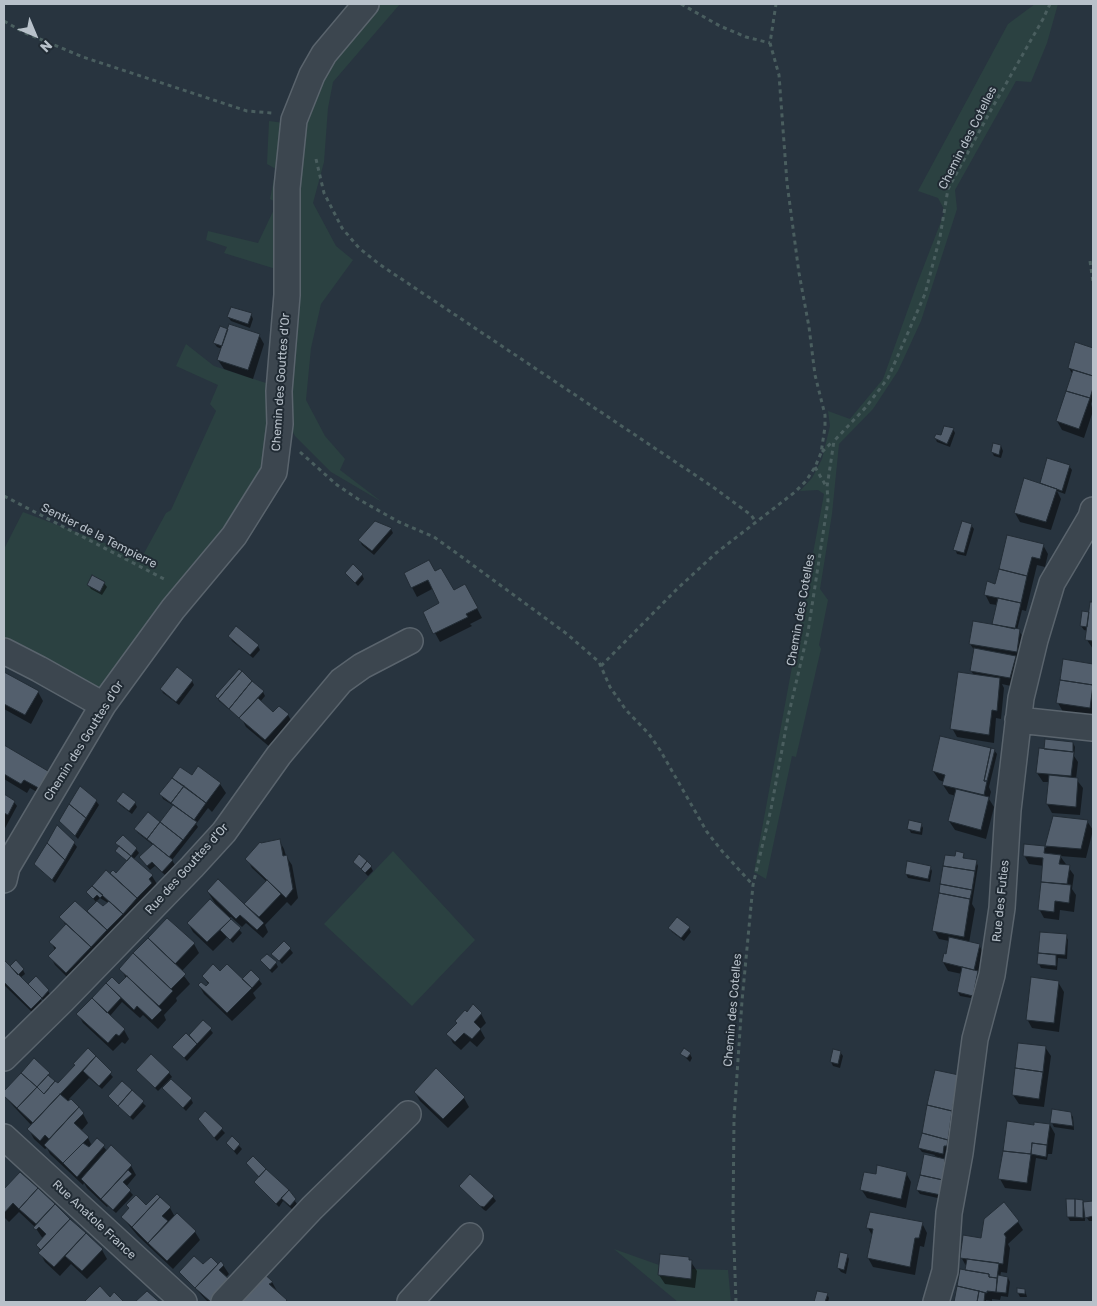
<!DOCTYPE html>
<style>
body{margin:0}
#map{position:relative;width:1097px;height:1306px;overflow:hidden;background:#28343f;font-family:Rubik,sans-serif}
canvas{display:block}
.frame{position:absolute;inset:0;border:5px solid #b8c1ca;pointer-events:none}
.north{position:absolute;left:10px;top:10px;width:50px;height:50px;-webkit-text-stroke:4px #212b34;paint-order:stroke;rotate:135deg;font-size:14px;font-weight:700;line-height:20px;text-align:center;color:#b8c1ca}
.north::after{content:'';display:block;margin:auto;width:18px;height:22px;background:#b8c1ca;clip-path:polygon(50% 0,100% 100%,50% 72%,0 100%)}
</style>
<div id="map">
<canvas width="1097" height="1306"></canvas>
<div class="frame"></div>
<div class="north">N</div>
</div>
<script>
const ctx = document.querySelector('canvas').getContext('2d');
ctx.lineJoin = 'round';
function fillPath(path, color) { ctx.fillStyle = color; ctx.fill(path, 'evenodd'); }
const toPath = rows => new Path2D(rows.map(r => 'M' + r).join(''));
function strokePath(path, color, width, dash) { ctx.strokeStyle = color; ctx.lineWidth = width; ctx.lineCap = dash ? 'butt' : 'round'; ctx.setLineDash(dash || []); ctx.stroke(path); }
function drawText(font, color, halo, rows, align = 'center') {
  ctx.font = font + ' Rubik,sans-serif'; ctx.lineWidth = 4; ctx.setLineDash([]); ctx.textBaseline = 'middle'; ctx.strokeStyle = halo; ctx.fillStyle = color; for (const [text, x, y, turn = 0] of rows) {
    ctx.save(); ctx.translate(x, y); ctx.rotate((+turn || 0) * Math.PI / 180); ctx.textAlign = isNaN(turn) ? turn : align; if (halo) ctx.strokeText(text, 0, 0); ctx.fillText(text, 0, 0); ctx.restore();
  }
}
fillPath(toPath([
 [377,4,400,4,333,82,328,108,324,162,313,203,336,246,353,260,321,304,311,348,306,400,325,436,345,459,340,470,382,502,331,472,295,436,287,422,301,122,332,59],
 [1035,4,1058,4,1047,43,1031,82,1016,81,955,190,957,209,921,321,898,371,873,409,839,444,832,514,820,589,828,600,819,645,821,649,796,757,792,756,766,879,754,872,824,494,818,490,800,491,812,478,822,459,830,426,828,411,850,419,883,379,917,284,945,211,938,198,918,191,1008,24],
 [269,121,284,123,276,269,224,253,227,247,206,240,208,231,258,243,277,203,270,199,276,169,267,164],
 [186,344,214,366,269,384,265,462,220,539,101,697,4,643,4,549,23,512,142,557,166,513,171,510,216,411,210,404,218,385,176,366],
 [393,851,475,940,412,1006,324,924],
 [614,1249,659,1265,658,1275,690,1279,692,1269,728,1270,731,1302,678,1302]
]), '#2b4141');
fillPath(toPath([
 [251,314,253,319,250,328,231,321,228,317],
 [259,335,264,344,253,379,224,369,218,360,222,349,217,347,214,343],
 [1076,343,1093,349,1093,398,1091,404,1093,411,1084,438,1062,430,1057,421,1073,375,1069,368],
 [953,429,955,433,950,447,937,442,935,438,941,437],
 [1001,446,1003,451,1001,458,994,456,992,452],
 [1069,466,1072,470,1065,494,1057,491,1061,499,1051,530,1020,522,1015,513,1042,485,1041,483],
 [971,525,974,529,966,556,957,554,955,549],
 [391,529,393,533,374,555,362,545,360,541],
 [1043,545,1048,554,1045,567,1037,565,1026,611,1022,610,1017,630,1019,631,1025,640,1021,661,1017,660,1020,666,1015,687,1002,684,1004,688,1001,719,996,718,994,743,957,737,952,728,974,675,971,671,975,651,970,644,996,627,994,623,997,605,990,604,985,594],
 [435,572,453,591,470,595,482,618,470,624,472,626,440,642,435,633,441,603,434,588,417,597,405,574],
 [346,573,362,575,364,579,358,586],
 [104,583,107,587,102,595,91,589,88,585],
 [1091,603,1093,603,1093,649,1087,640,1088,631,1084,630,1081,626,1090,616],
 [229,636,258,646,260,650,253,658,232,641],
 [1064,661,1093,666,1093,716,1063,712,1058,703],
 [4,673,38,692,43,701,31,724,4,709],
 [192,681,194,685,179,705,163,693,161,689],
 [263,692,265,696,260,702,274,714,288,715,293,724,271,748,246,727,243,721,219,701,217,697],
 [1073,743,1075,747,1074,756,1078,762,1076,779,1083,788,1080,815,1052,813,1047,804,1049,782,1043,782,1037,773],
 [4,747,52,775,49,799,30,788,27,793,4,779],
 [994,750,997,754,989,787,991,792,989,799,994,807,986,839,955,830,949,821,956,796,949,794,943,785,944,782,939,780,933,771],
 [192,777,220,784,226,793,212,812,208,808,196,824,198,827,172,860,175,865,165,875,155,866,150,870,140,858,153,845,138,833,136,829,161,824,174,806,163,799,161,794],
 [4,796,14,802,17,806,4,830],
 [96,801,99,805,78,839,61,821],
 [118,801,135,803,137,807,132,814,120,805],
 [1054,818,1087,821,1093,830,1086,858,1060,856,1074,875,1072,889,1076,895,1074,912,1060,910,1059,920,1044,918,1039,909,1044,866,1029,864,1024,855,1025,845,1046,848],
 [921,824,923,828,922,835,911,833,909,829],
 [123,837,136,849,139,853,133,860,152,876,157,884,153,888,156,893,128,922,124,918,109,935,111,940,71,981,55,965,50,956,55,950,51,942,66,926,61,917,91,916,88,911,97,903,87,892,113,872,116,875,128,862,117,851,119,848,117,843],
 [100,898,108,903,103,908,96,902],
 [279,840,284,849,286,856,292,865,298,898,291,906,287,902,265,925,268,932,263,938,246,923,242,927,231,917,229,918,242,933,233,943,227,937,213,951,193,932,188,923,216,905,208,892,244,905,267,882,252,868,247,859],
 [74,843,77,847,55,883,36,864],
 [963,854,965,860,976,861,978,866,972,904,975,909,969,943,979,945,984,954,974,999,978,978,975,978,971,998,960,996,958,992,962,974,948,971,943,962,947,955,949,941,939,939,934,930,956,858],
 [354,862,371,867,373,871,368,876],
 [930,867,932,871,930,882,908,878,906,874],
 [167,919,194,944,199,953,181,972,190,984,176,998,177,1001,164,1015,166,1020,158,1029,143,1015,140,1018,122,1002,110,1016,124,1030,129,1039,125,1044,122,1042,113,1051,83,1023,78,1014,112,978,120,985,126,978,121,969],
 [670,928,689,928,691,932,684,941,672,932],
 [1041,934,1066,936,1068,940,1067,959,1058,958,1057,970,1041,968,1039,964],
 [290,949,293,953,282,964,273,954],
 [4,962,14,972,23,970,25,974,20,978,32,990,36,978,48,991,51,995,45,1001,40,998,46,1007,37,1017,4,985],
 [276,963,278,967,272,973,264,964],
 [220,973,246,984,259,980,262,984,253,993,256,998,232,1021,204,994,199,985,206,988,209,985,203,976],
 [1058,982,1064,992,1059,1032,1032,1028,1027,1019],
 [481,1014,486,1023,480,1029,485,1038,477,1047,470,1041,461,1050,453,1043,448,1034],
 [204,1022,213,1033,187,1061,174,1047,189,1037],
 [1045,1047,1051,1056,1044,1107,1019,1104,1013,1095],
 [88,1050,113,1077,102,1089,89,1078,69,1099,83,1114,88,1123,81,1131,88,1138,92,1146,98,1140,107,1151,131,1166,136,1175,126,1187,133,1195,116,1213,108,1206,107,1207,87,1188,84,1183,83,1185,50,1154,47,1148,45,1149,34,1139,29,1130,32,1126,4,1096,4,1092,34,1060,58,1085,76,1066],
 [840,1052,843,1056,840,1068,833,1066,831,1062],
 [682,1054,690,1054,692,1058,690,1062],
 [137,1070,169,1073,172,1077,158,1091],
 [958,1076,949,1150,946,1150,944,1159,947,1164,942,1199,920,1194,917,1190,935,1155,922,1152,919,1148],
 [122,1083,146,1106,133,1120,109,1096],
 [164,1089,191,1099,193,1103,186,1111],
 [415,1092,464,1098,469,1107,448,1128,420,1101],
 [205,1112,225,1133,217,1141,202,1123],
 [1070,1113,1073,1117,1074,1130,1054,1127,1052,1123],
 [1050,1125,1055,1134,1052,1154,1048,1154,1047,1160,1036,1158,1031,1191,1005,1188,1000,1179,1035,1126],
 [232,1138,242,1149,237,1155,227,1143],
 [247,1163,288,1191,297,1204,293,1210,283,1201,279,1207,258,1186,256,1182,260,1178],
 [906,1173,911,1182,906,1208,867,1198,861,1189,877,1176],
 [20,1174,102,1250,107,1259,87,1279,71,1264,60,1276,45,1262,40,1253,41,1252,37,1245,43,1239,35,1227,19,1212,9,1222,4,1217,4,1191],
 [460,1186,493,1197,496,1201,486,1211,484,1210],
 [1082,1201,1083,1203,1093,1203,1093,1221,1089,1221,1085,1215,1085,1221,1070,1221,1068,1217],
 [146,1207,170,1208,175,1217,195,1232,200,1240,173,1269,138,1236,122,1217,130,1209],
 [1018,1222,1023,1230,1008,1244,1010,1248,1007,1273,1001,1272,1000,1277,1008,1278,1010,1282,1008,1297,1001,1296,1000,1300,992,1299,992,1301,986,1300,986,1302,955,1302,961,1271,966,1272,966,1266,961,1257,982,1239],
 [922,1223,927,1233,924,1247,920,1246,915,1275,873,1267,868,1258,873,1237,868,1228],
 [847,1255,849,1259,846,1274,841,1272,838,1268],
 [689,1259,697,1271,695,1288,665,1284,659,1275],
 [217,1264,218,1266,223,1265,229,1274,226,1277,227,1302,208,1302,180,1272,203,1266],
 [272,1282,277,1291,287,1302,230,1302],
 [1025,1290,1027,1297,1020,1297,1018,1293],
 [818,1292,827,1294,829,1298,828,1302,815,1302]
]), '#0007');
const building = toPath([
 [231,307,252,313,248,324,227,317,231,307],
 [229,324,260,334,248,370,217,360,229,324],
 [220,326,228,329,222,346,213,343,220,326],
 [1075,342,1093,348,1093,376,1068,368,1075,342],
 [1073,370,1093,376,1093,388,1090,398,1066,391,1073,370],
 [1066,391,1090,398,1079,429,1056,421,1066,391],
 [944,426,954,428,947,444,934,438,936,434,941,435,944,426],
 [993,443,1001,445,999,455,991,452,993,443],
 [1047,458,1070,465,1062,491,1040,483,1047,458],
 [1024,478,1057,489,1046,522,1014,513,1024,478],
 [375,521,392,528,372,551,358,540,375,521],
 [962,521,972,524,964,553,953,550,962,521],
 [1007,535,1044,544,1040,559,1032,557,1027,576,999,569,1007,535],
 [429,560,435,571,441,568,454,590,465,584,478,608,466,614,468,617,433,634,423,612,439,603,428,580,411,588,404,573,429,560],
 [353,564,363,574,355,583,345,573,353,564],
 [999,569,1027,576,1021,603,984,595,987,581,995,584,999,569],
 [92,575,105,582,100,592,87,585,92,575],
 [998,598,1021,603,1015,629,992,624,998,598],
 [1090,602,1093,602,1093,641,1085,640,1090,602],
 [1082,611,1089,612,1087,627,1080,626,1082,611],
 [973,621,1020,629,1017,652,969,644,973,621],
 [236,626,259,645,250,655,228,636,236,626],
 [974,648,1016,656,1010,678,970,671,974,648],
 [1063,659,1093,664,1093,685,1060,680,1063,659],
 [177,667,193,680,176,702,160,689,177,667],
 [239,669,242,671,218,699,215,696,239,669],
 [242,671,252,681,229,709,218,699,242,671],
 [4,672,39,691,25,715,4,704,4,672],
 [958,672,1000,678,997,711,992,710,989,735,950,729,958,672],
 [1060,680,1093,685,1090,708,1056,703,1060,680],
 [252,681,264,691,239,718,229,709,252,681],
 [258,698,273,712,279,706,289,714,265,740,239,718,258,698],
 [940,736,991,748,984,781,987,781,984,795,942,785,945,775,932,771,940,736],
 [1045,739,1073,742,1073,752,1044,749,1045,739],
 [4,745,53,774,44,791,24,780,21,784,4,774,4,745],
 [991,748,995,749,987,781,984,781,991,748],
 [1039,748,1074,752,1071,776,1036,773,1039,748],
 [198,766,221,783,206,803,172,778,180,767,192,775,198,766],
 [1049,775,1078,778,1076,807,1046,804,1049,775],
 [172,778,184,786,171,803,159,794,172,778],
 [80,786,97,800,86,818,69,804,80,786],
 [184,786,206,803,194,820,171,803,184,786],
 [956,789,989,797,981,830,948,821,956,789],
 [123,792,136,802,129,811,116,801,123,792],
 [4,794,15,801,8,815,4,813,4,794],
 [69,804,86,818,75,836,59,821,69,804],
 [173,805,197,822,183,840,160,822,173,805],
 [148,812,160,822,147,839,134,829,148,812],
 [1053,816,1088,820,1081,849,1045,846,1053,816],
 [909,820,922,823,920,832,907,829,909,820],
 [160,822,183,840,169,857,147,839,160,822],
 [57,825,75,842,65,860,47,843,57,825],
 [123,835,137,848,131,856,115,843,123,835],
 [280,839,283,856,287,855,293,889,286,898,245,859,260,842,261,843,280,839],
 [47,843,65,860,52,880,34,864,47,843],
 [153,844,173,860,162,872,152,862,147,866,139,857,153,844],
 [1024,844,1045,846,1044,853,1061,855,1059,864,1070,865,1067,884,1041,882,1043,858,1023,856,1024,844],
 [119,846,131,856,127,861,115,851,119,846],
 [956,851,964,853,963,858,977,860,975,871,943,866,945,855,955,856,956,851],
 [359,854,367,861,361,869,353,862,359,854],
 [131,856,153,875,149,879,152,883,137,898,110,873,113,870,116,873,131,856],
 [367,861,372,866,365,873,361,869,367,861],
 [907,861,931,866,928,879,905,874,907,861],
 [943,866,975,871,972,890,940,884,943,866],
 [106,870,137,898,123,914,92,886,106,870],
 [218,879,264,923,257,930,240,915,236,919,207,891,218,879],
 [267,880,281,894,259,917,244,904,267,880],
 [1041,882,1071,885,1069,903,1055,901,1054,912,1038,910,1041,882],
 [940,884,972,890,970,899,939,893,940,884],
 [92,886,103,895,100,898,97,895,93,899,86,892,92,886],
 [939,893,970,899,964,937,932,931,939,893],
 [210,899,231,919,207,942,187,923,210,899],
 [75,901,107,930,91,947,59,917,75,901],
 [97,901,103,906,109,901,123,914,107,930,87,911,97,901],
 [677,917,690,927,681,938,668,928,677,917],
 [167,918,195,943,175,964,148,938,167,918],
 [231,919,241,928,230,940,220,930,231,919],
 [66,924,91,947,66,973,48,956,56,948,49,942,66,924],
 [1040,932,1067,934,1065,955,1038,953,1040,932],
 [949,937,980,944,974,970,942,962,944,953,946,954,949,937],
 [148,938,186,974,171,989,133,953,148,938],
 [284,941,291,948,279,961,271,954,284,941],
 [133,953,173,991,159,1006,119,969,133,953],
 [1038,953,1056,955,1056,966,1037,964,1038,953],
 [267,954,277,962,270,970,260,960,267,954],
 [4,960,42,998,31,1009,4,982,4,960],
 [16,960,24,969,18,975,10,966,16,960],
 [213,964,220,971,227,964,252,988,227,1013,198,985,201,982,206,986,209,983,202,976,213,964],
 [962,967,978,971,973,996,957,992,962,967],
 [251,970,260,979,252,988,242,979,251,970],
 [36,976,49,990,42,998,28,984,36,976],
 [127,976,162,1010,152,1020,137,1006,134,1010,106,983,112,977,119,984,127,976],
 [1031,977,1059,981,1054,1023,1026,1020,1031,977],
 [106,983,121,998,107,1013,92,998,106,983],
 [92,998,125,1029,119,1036,116,1034,108,1043,76,1014,92,998],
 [473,1004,482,1013,474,1022,481,1029,472,1039,464,1033,455,1042,446,1034,457,1023,455,1021,465,1010,467,1012,473,1004],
 [203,1020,212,1028,197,1044,189,1035,203,1020],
 [186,1033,197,1044,184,1058,172,1047,186,1033],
 [1018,1043,1046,1046,1043,1072,1015,1068,1018,1043],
 [88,1048,96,1056,33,1123,17,1108,37,1087,44,1094,55,1081,58,1083,75,1065,73,1064,88,1048],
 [684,1048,691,1053,687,1058,680,1054,684,1048],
 [833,1049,841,1051,838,1064,830,1062,833,1049],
 [151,1054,170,1072,155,1088,136,1070,151,1054],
 [96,1056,112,1072,99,1086,83,1071,96,1056],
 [34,1058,50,1073,37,1087,21,1073,34,1058],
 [436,1068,465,1097,443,1119,414,1092,436,1068],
 [1015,1068,1043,1072,1039,1099,1012,1095,1015,1068],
 [935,1070,959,1075,952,1111,927,1105,935,1070],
 [21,1073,37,1087,17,1108,4,1096,4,1091,21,1073],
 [48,1075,55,1081,44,1094,37,1087,48,1075],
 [171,1079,192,1098,183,1108,162,1088,171,1079],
 [122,1081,132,1090,118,1106,108,1096,122,1081],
 [132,1090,144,1101,130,1117,118,1106,132,1090],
 [60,1094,68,1101,71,1099,79,1107,49,1139,45,1135,40,1141,27,1129,60,1094],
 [927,1105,952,1111,948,1140,922,1133,927,1105],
 [79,1107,84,1113,74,1123,89,1137,63,1163,44,1145,79,1107],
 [1052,1109,1071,1112,1073,1126,1050,1123,1052,1109],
 [205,1111,223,1128,214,1138,198,1119,205,1111],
 [1007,1121,1034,1125,1034,1122,1050,1124,1047,1145,1032,1143,1031,1154,1003,1151,1007,1121],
 [922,1133,948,1140,947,1146,944,1146,943,1154,918,1148,922,1133],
 [232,1136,240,1144,234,1151,226,1143,232,1136],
 [97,1138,105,1145,77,1177,63,1163,83,1143,89,1147,97,1138],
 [1032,1143,1047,1145,1046,1157,1031,1154,1032,1143],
 [111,1145,132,1165,101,1199,81,1179,111,1145],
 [1003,1151,1031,1154,1027,1183,998,1179,1003,1151],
 [924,1154,945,1159,943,1180,920,1175,924,1154],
 [253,1156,266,1169,259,1177,246,1163,253,1156],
 [877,1165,907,1172,901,1199,860,1190,864,1172,876,1174,877,1165],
 [266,1169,289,1190,276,1204,254,1182,266,1169],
 [128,1170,132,1174,123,1182,131,1190,113,1210,101,1199,128,1170],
 [20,1172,38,1188,19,1209,13,1203,4,1213,4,1189,20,1172],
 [470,1174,494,1196,484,1207,480,1206,459,1186,470,1174],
 [920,1175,943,1180,941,1195,916,1190,920,1175],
 [38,1188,55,1204,36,1224,19,1209,38,1188],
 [289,1190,296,1199,290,1206,281,1198,289,1190],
 [157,1194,160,1197,132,1227,121,1217,129,1208,126,1205,136,1195,146,1205,157,1194],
 [160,1197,171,1207,162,1216,168,1221,148,1243,132,1227,160,1197],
 [1066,1199,1075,1199,1075,1217,1067,1217,1066,1199],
 [1075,1199,1083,1200,1083,1218,1075,1217,1075,1199],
 [1093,1201,1093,1216,1085,1218,1083,1202,1093,1201],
 [1004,1202,1019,1221,1004,1234,1006,1237,1003,1264,960,1258,963,1235,981,1238,984,1219,1004,1202],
 [55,1204,70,1219,41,1250,36,1245,46,1234,39,1227,36,1230,33,1228,55,1204],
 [870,1212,923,1222,919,1238,915,1238,910,1267,867,1258,873,1229,866,1228,870,1212],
 [177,1213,196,1231,167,1261,148,1243,177,1213],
 [70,1219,86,1233,54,1267,38,1253,70,1219],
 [86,1233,103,1249,82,1271,65,1256,86,1233],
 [840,1252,848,1254,844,1270,837,1268,840,1252],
 [660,1254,689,1257,689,1260,692,1260,691,1279,658,1275,660,1254],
 [194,1256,203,1264,211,1257,218,1264,195,1288,179,1272,194,1256],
 [967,1259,999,1263,997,1278,989,1277,989,1274,965,1270,967,1259],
 [221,1261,224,1265,219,1270,232,1282,214,1302,211,1302,195,1288,221,1261],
 [960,1269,989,1274,989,1277,997,1278,996,1292,987,1291,987,1293,957,1286,960,1269],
 [260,1270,273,1282,269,1284,287,1300,285,1302,229,1302,260,1270],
 [998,1275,1008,1277,1006,1293,996,1292,998,1275],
 [100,1286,110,1297,114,1292,124,1302,84,1302,100,1286],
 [957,1286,979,1291,977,1302,954,1302,957,1286],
 [1017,1288,1025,1289,1025,1294,1017,1293,1017,1288],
 [147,1291,155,1298,160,1302,135,1302,147,1291],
 [817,1291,828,1293,825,1302,814,1302,817,1291],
 [979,1291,985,1293,984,1302,977,1302,979,1291]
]);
fillPath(building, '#535f6d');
strokePath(building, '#232d36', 1);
const minor = toPath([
 [4,651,39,669,103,705],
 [1018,720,1093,728],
 [4,880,7,867,103,705,173,609,234,536,274,472,280,424,279,391,287,295,287,188,294,120,312,75,324,54,366,4],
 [4,1058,63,1000,192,867,224,832,279,755,341,681,362,666,410,641],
 [4,1137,184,1302],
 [224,1302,312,1208,408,1114],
 [410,1302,470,1236],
 [936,1302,945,1271,949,1213,960,1153,975,1039,992,975,1002,908,1008,810,1021,698,1035,640,1052,583,1091,517,1093,510]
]);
strokePath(minor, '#5a646d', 28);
strokePath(toPath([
 [681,4,720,26,746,37,770,43],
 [4,21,23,32,83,57,247,111,272,113],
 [316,159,324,193,342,228,359,248,379,264,713,487,751,515,756,522],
 [1090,261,1093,282],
 [300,452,337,485,358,499,399,522,434,537,455,552,567,634,599,662,610,687,626,710,649,734,660,750,707,832,722,851,752,884],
 [822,452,833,441],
 [815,467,826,486],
 [4,496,166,580],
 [601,666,677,589,716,553,795,492,806,481,815,467,821,453,825,427,825,415,815,375,809,327,799,273,787,183,779,75,770,43,776,4],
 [736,1302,733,1218,734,1119,742,1001,753,885,771,809,788,717,808,632,828,501,827,487,834,441,866,407,888,378,925,294,940,237,948,189,991,110,1043,19,1050,4]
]), '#4a5e5f', 3, [4, 4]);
strokePath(minor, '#3c464f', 25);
drawText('12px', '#b8c1ca', '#212b34', [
 ["Chemin des Cotelles",968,138,-63],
 ["Chemin des Gouttes d'Or",281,382,-86],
 ["Sentier de la Tempierre",99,536,27],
 ["Chemin des Cotelles",801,610,-80],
 ["Chemin des Gouttes d'Or",84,741,-58],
 ["Rue des Gouttes d'Or",187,869,-48],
 ["Rue des Futies",1001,901,-84],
 ["Chemin des Cotelles",733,1010,-85],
 ["Rue Anatole France",94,1220,43]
]);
</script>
